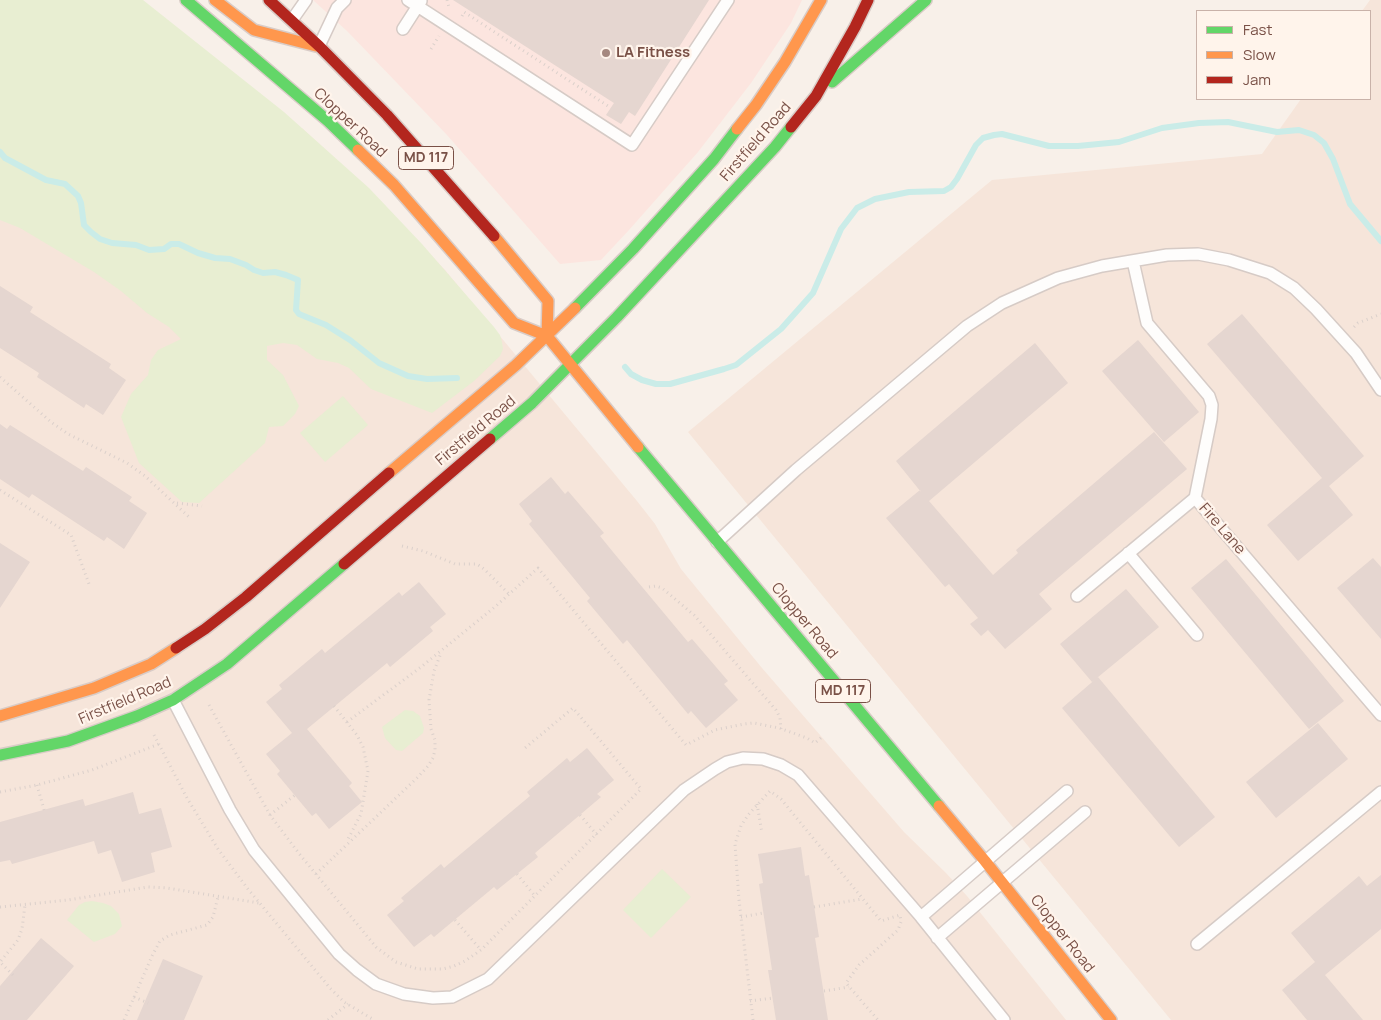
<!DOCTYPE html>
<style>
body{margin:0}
#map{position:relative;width:1381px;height:1020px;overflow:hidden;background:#f8f0e9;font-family:Manrope,sans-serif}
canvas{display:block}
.legend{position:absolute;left:1196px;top:10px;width:175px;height:90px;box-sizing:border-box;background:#fff4eb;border:1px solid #c9b2a9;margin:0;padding:6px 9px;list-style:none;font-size:15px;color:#795046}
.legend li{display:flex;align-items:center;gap:10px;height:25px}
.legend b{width:25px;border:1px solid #c9b2a9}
</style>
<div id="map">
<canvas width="1381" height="1020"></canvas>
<ul class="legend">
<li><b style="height:6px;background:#63d668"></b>Fast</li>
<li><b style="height:6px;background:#ff974d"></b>Slow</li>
<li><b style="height:6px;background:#b3261e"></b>Jam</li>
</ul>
</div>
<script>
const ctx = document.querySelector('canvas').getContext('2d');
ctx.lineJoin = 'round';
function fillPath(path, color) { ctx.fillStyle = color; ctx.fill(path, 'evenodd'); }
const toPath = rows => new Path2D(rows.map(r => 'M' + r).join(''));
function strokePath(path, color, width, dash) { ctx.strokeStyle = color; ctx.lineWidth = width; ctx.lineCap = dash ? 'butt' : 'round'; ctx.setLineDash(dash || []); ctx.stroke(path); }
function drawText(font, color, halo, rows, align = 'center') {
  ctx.font = font + ' Manrope,sans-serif'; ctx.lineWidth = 4.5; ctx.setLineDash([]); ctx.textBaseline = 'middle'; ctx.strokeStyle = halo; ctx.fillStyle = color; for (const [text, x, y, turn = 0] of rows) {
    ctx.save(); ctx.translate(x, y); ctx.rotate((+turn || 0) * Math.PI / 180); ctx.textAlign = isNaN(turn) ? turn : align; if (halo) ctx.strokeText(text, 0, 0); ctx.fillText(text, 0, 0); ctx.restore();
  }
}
fillPath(toPath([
 [0,0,303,129,377,197,445,270,637,501,655,524,681,569,762,668,904,832,946,873,967,896,1066,1020,0,1020],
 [1370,0,1381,0,1381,1020,1171,1020,688,432,992,180,1262,154,1301,99,1370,99,1370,11,1362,11]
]), '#f6e5da');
fillPath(toPath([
 [313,0,802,0,791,23,751,83,698,152,629,230,601,260,560,264,447,135,348,32]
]), '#fce5df');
fillPath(toPath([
 [0,0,143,0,284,112,369,188,422,244,494,327,500,335,502,342,503,349,500,356,474,381,432,413,371,389,349,368,338,363,317,359,297,345,283,343,267,346,267,360,283,375,299,406,295,414,283,426,269,427,265,443,199,503,182,502,139,463,121,417,131,394,148,375,151,360,158,350,181,339,169,327,147,313,121,291,94,272,20,228,0,220],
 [343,396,368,425,325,462,300,433],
 [405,710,413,711,420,716,424,728,423,733,402,751,396,750,385,738,382,727],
 [662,869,691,897,651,938,623,910],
 [92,901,103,903,111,906,119,914,122,926,115,934,94,942,67,920,79,905,85,902]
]), '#e8eed2');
strokePath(toPath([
 [0,152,5,158,46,180,65,184,78,196,81,203,84,225,91,232,100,239,112,243,136,245,149,250,164,249,171,244,179,244,198,253,215,258,230,259,246,265,254,270,263,273,275,272,286,275,298,280,296,310,299,314,326,325,350,340,379,363,408,376,427,379,457,378],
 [625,367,631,374,642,380,656,384,670,384,724,369,736,365,781,329,813,293,841,229,857,208,875,199,909,192,944,191,951,187,957,179,976,145,983,138,994,135,1002,134,1049,146,1078,146,1119,142,1162,128,1199,123,1228,122,1277,132,1299,130,1314,135,1324,143,1333,159,1350,204,1381,241]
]), '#caece8', 6);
fillPath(toPath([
 [453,0,709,0,635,116,629,112,621,124,606,115,614,103],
 [0,286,33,307,30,312,111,364,109,368,126,380,103,415,86,404,84,408,37,377,39,373,0,348],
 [1242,314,1364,456,1329,486,1353,515,1298,561,1267,525,1322,478,1207,344],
 [1138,340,1199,412,1164,442,1102,371],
 [1035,343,1068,383,929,501,993,575,1018,553,1016,550,1154,432,1187,469,1039,594,1052,609,1005,649,988,630,981,636,970,624,978,618,949,584,945,587,886,518,920,490,921,492,896,461],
 [0,424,7,429,10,425,83,471,86,467,132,497,129,501,147,513,124,549,107,537,104,541,32,494,29,498,0,479],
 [551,477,565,494,568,491,604,533,600,536,613,552,688,642,692,639,728,681,724,684,738,700,706,728,691,711,688,714,627,640,623,644,587,601,590,598,529,524,532,521,519,504],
 [0,543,30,562,0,608],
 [1373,558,1381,567,1381,639,1337,588],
 [1226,559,1344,701,1309,729,1191,588],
 [419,582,446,614,430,627,433,631,390,667,387,663,307,729,352,783,349,786,362,802,329,829,316,813,312,816,277,774,280,771,266,754,292,733,266,702,282,689,279,685,322,649,325,653,399,592,402,596],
 [1126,589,1159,627,1092,682,1060,644],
 [1098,677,1215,817,1179,847,1062,708],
 [1318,723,1348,759,1276,818,1246,782],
 [587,748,614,780,597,794,601,797,535,853,538,857,497,890,494,887,434,937,431,934,414,947,387,915,404,901,401,898,441,864,444,868,530,796,527,792,567,758,570,762],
 [133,792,139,814,161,808,172,847,151,853,155,872,122,882,111,850,98,854,94,841,12,864,10,860,0,862,0,822,83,799,85,806],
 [801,847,805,876,809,875,819,937,815,938,828,1020,776,1020,768,970,772,970,759,884,763,883,758,854],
 [1381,875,1381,929,1325,975,1363,1020,1307,1020,1282,990,1315,962,1291,933,1359,876,1367,886],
 [41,938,74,966,27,1020,0,1020,0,986],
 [163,959,203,976,184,1020,137,1020]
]), '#e5d6d0');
const lane = toPath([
 [408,0,632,145,728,0],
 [292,20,306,0],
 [403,29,421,1],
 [319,46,337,8,345,0],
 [1133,261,1147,323,1209,396,1212,405,1211,419,1195,498,1381,715],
 [717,542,796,470,967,326,1002,303,1058,278,1102,266,1167,255,1198,254,1229,260,1270,273,1294,288,1316,309,1356,353,1381,390],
 [1128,553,1197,635],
 [1077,596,1195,498],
 [173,700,230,810,254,850,339,954,357,970,376,984,404,994,433,998,452,997,488,979,684,790,715,769,727,762,743,758,763,759,781,765,798,775,921,917,1004,1020],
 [921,917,1067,791],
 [937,938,1085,812],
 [1197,944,1381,792]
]);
const fast = toPath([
 [186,0,328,121,358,150],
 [832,82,926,0],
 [575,308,633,249,714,159,737,129],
 [490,439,532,403,617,317,775,147,791,127],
 [638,447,939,806],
 [0,755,68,741,137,716,173,700,227,664,344,564]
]);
const slow = toPath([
 [215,0,254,30,316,46],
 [737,129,756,105,785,62,821,0],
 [358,150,394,185,514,323,547,336,638,447],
 [494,236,548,301,547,336],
 [389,473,516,365,575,308],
 [0,716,94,688,151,664,176,648],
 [939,806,985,861,1111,1020]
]);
const jam = toPath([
 [269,0,319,46,387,115,494,236],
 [791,127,816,96,855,27,868,0],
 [344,564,490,439],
 [176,648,205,629,246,597,389,473]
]);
strokePath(lane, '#d6cbc6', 14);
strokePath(fast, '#d9ccc7', 14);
strokePath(slow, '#d9ccc7', 14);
strokePath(jam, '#d9ccc7', 14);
strokePath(toPath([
 [447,0,449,7],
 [462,16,464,12,611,108],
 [431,49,439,36],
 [1354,327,1358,323,1381,314],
 [0,377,51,422,68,434,127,463,145,476,189,517],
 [0,490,71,535,89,584],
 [177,503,202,506],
 [402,546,423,551,455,564,477,564,484,569,509,594],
 [649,587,656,586,662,588,694,615,776,710,780,718,781,729],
 [209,705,270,815,301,856,376,947,396,962,418,969,443,969,454,966,465,961,481,950,641,789,573,708,525,748],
 [334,706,357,735,363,747,368,771,361,814,347,841],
 [347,722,421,667,496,606,538,568,686,745,715,730,744,724,754,723,779,728,807,738,815,743,823,736],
 [154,735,187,798,218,849,248,889,330,988,344,1002,374,1020],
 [37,785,45,813],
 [0,792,37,785,92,770,159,744],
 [757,804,762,833],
 [270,815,295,795],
 [580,815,597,835],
 [337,854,418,777,428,766,433,758,435,750,435,740,431,729,429,700,434,671,441,653],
 [316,874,337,854],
 [517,874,535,896],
 [0,907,68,900,148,887,167,888,259,903],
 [814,907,862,899],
 [741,917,763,913],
 [455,920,481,950],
 [13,975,0,962,18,940,22,929,25,905],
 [824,991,849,987],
 [134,997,148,1003],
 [750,1001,773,998],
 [124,1020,152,956,160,941,170,935,207,925,213,917,218,897],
 [328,1020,348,1004],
 [753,1020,739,900,735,844,741,826,748,815,770,791,781,799,881,921,900,915,901,922,898,930,859,965,846,983,878,1020]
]), '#dbd0cb', 3, [1, 4]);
strokePath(lane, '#fefdfc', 11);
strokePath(fast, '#63d668', 11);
strokePath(slow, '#ff974d', 11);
strokePath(jam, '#b3261e', 11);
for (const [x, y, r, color] of [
 [606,53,5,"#a5887f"]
]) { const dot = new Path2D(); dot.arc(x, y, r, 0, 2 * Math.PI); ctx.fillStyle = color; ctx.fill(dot); strokePath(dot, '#fff4eb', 2); }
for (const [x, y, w] of [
 [426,158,55],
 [843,691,55]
]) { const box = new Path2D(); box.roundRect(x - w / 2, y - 11.5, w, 23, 4); ctx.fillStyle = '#fff4eb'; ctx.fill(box); strokePath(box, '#795046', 1); }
drawText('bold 14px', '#795046', null, [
 ["MD 117",426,158],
 ["MD 117",843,691]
]);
drawText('bold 15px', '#795046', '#fff4eb', [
 ["LA Fitness",616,53]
], 'left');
drawText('15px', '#795046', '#fff4eb', [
 ["Clopper Road",350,123,43],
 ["Firstfield Road",756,142,-49],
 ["Firstfield Road",476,431,-40],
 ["Fire Lane",1222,529,49],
 ["Clopper Road",804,621,50],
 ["Firstfield Road",125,701,-23],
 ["Clopper Road",1062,934,52]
]);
</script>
